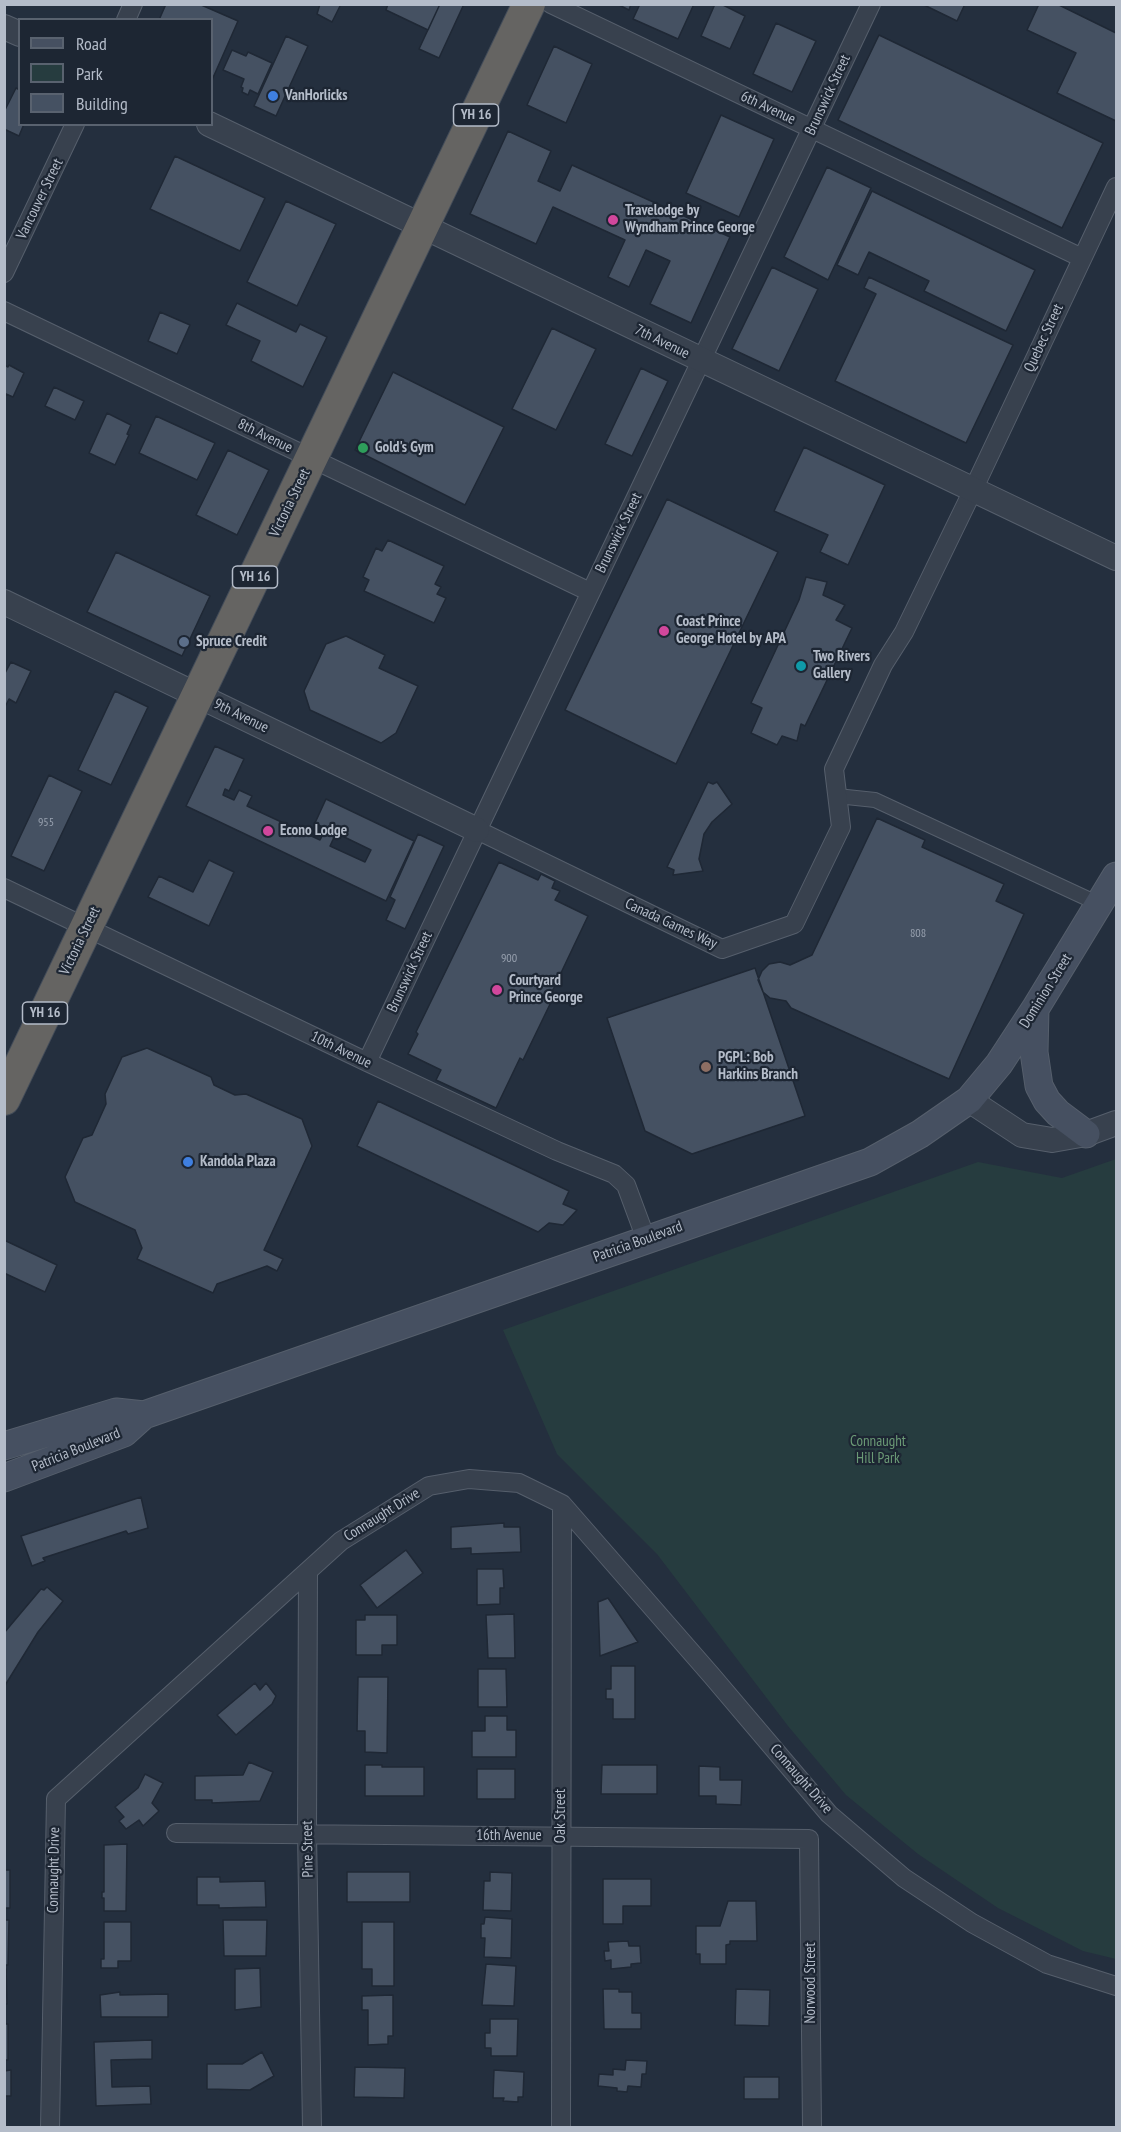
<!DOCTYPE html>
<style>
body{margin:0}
#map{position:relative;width:1121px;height:2132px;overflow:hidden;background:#242f3e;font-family:"PT Sans Narrow",sans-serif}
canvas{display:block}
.frame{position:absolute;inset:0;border:6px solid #b4bcc9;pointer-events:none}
.legend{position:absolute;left:18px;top:18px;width:195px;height:108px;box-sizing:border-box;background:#1d2633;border:2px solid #59626f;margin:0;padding:8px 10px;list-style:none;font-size:18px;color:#b4bcc9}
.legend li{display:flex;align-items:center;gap:12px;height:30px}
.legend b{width:30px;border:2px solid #59626f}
</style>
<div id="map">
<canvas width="1121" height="2132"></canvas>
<div class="frame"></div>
<ul class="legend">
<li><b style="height:8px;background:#465061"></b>Road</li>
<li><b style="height:16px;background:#263c3f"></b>Park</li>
<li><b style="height:16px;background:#455162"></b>Building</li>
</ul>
</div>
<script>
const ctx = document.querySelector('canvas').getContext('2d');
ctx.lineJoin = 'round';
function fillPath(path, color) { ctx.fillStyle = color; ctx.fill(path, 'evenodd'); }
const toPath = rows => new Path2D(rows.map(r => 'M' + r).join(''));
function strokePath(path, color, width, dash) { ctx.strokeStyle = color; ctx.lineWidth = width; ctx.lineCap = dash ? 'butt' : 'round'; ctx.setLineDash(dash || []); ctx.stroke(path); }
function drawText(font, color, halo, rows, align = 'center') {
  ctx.font = font + ' "PT Sans Narrow",sans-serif'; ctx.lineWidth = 4.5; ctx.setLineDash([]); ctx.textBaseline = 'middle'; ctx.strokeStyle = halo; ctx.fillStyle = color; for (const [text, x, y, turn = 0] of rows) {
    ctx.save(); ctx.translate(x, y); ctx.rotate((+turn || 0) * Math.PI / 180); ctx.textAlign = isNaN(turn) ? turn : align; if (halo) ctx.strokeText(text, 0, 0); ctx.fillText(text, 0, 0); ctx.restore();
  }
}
fillPath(toPath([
 [1116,1159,1116,1959,1083,1951,998,1908,918,1854,846,1795,788,1726,657,1554,557,1454,503,1330,978,1162,1062,1178]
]), '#263c3f');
const building = toPath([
 [166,4,199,4,238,21,212,80,212,20,159,20,166,4],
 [320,4,341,4,332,22,317,14,320,4],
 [388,4,440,4,428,30,386,10,388,4],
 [440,4,464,4,439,58,419,49,440,4],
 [617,4,631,4,629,10,617,4],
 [640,4,694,4,678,39,633,19,640,4],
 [715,4,721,4,745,16,730,49,701,36,715,4],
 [922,4,965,4,957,21,922,4],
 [1039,4,1057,4,1116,33,1116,121,1057,93,1076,53,1027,30,1039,4],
 [776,23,816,41,792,92,753,74,776,23],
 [879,35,1103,143,1062,228,838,120,879,35],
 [286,36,308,46,276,116,254,106,286,36],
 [554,46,592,64,566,123,527,105,554,46],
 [232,50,246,56,248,52,272,63,258,94,250,90,248,95,242,92,243,88,241,87,244,79,223,70,232,50],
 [16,88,20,90,20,124,24,124,19,136,4,129,4,112,16,88],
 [721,115,774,139,739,217,686,193,721,115],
 [508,131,551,151,538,181,560,191,572,165,730,237,691,323,650,304,670,261,646,250,629,287,608,277,625,240,553,207,536,244,470,214,508,131],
 [175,156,265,198,240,251,150,209,175,156],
 [827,167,871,188,828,280,784,257,827,167],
 [872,191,1035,270,1006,331,924,291,929,281,869,252,858,275,837,265,872,191],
 [286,201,336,224,297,306,247,282,286,201],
 [772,267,818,289,779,371,732,349,772,267],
 [869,277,1013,345,966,443,835,381,876,294,864,288,869,277],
 [237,303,296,332,300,324,327,337,303,387,251,361,260,341,226,325,237,303],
 [160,312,190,325,177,354,148,341,160,312],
 [552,328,596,349,556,430,512,409,552,328],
 [4,365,8,367,9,365,24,373,13,397,6,394,4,397,4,365],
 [641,368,668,381,632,456,605,444,641,368],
 [393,372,504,427,465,505,355,450,393,372],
 [54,387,84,401,75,420,45,406,54,387],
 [107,413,131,425,127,434,129,435,115,465,89,453,107,413],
 [156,416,215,443,197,480,139,453,156,416],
 [804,447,885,485,848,565,820,552,828,535,774,511,804,447],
 [228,450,269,470,237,535,196,515,228,450],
 [667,499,778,552,676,764,565,710,667,499],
 [388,540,444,566,435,584,441,587,437,594,446,598,434,623,364,591,369,580,363,577,376,548,382,551,388,540],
 [116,552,210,596,182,656,87,612,116,552],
 [806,577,827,582,823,595,845,605,836,620,852,628,805,726,801,724,797,741,782,736,777,745,751,733,762,708,751,703,799,600,806,577],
 [346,636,385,655,379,668,418,686,396,733,381,743,310,710,304,691,326,644,346,636],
 [11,662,31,671,16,703,9,699,6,705,4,704,4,675,11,662],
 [115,691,148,707,111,785,78,770,115,691],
 [215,746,244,759,229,791,225,789,223,795,234,800,239,790,252,796,247,806,320,840,326,829,315,823,326,799,414,841,386,901,186,806,215,746],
 [336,833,371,850,365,862,330,846,336,833],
 [49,775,82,791,44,871,11,856,49,775],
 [708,782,713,784,717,782,732,804,712,822,704,834,699,859,703,871,673,875,674,870,667,867,708,782],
 [877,818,925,840,922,847,1004,884,996,901,1024,914,949,1079,791,1008,786,1001,770,998,763,992,758,980,762,971,769,964,780,962,790,965,812,955,877,818],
 [418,834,444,846,405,929,386,920,395,900,390,897,418,834],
 [209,860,234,872,209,926,148,897,159,876,193,892,209,860],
 [499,862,538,880,541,874,555,881,552,888,560,891,555,900,588,916,550,996,553,998,523,1060,520,1058,496,1108,436,1080,441,1070,408,1054,418,1034,416,1032,499,862],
 [755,968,805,1116,692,1154,645,1131,607,1018,755,968],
 [147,1048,211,1077,214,1085,235,1095,246,1094,302,1119,312,1146,264,1250,283,1259,277,1271,267,1266,217,1284,213,1293,137,1259,142,1248,135,1230,75,1202,65,1177,83,1138,92,1135,106,1104,105,1094,122,1057,147,1048],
 [378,1101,569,1191,563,1204,577,1210,563,1225,549,1223,538,1232,357,1146,378,1101],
 [4,1240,57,1265,45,1292,4,1273,4,1240],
 [141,1497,148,1528,128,1534,126,1531,43,1558,45,1561,32,1566,21,1536,141,1497],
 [504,1523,504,1527,520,1527,521,1552,471,1554,471,1548,451,1549,451,1527,504,1523],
 [406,1550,423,1573,377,1608,360,1585,406,1550],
 [477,1569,503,1569,504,1588,500,1588,500,1604,477,1605,477,1569],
 [47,1587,63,1601,38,1632,4,1687,4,1633,41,1589,44,1590,47,1587],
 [608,1598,638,1642,600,1656,598,1602,608,1598],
 [514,1614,515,1658,488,1658,486,1615,514,1614],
 [365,1615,397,1615,397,1645,382,1645,382,1655,356,1655,356,1620,365,1620,365,1615],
 [611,1666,635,1666,635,1719,613,1719,613,1699,606,1699,606,1689,611,1689,611,1666],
 [478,1669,506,1669,507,1707,478,1707,478,1669],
 [358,1677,388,1677,387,1753,365,1752,365,1731,357,1731,358,1677],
 [255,1683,260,1690,266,1683,276,1696,272,1704,236,1735,217,1715,255,1683],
 [485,1716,507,1716,507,1730,516,1730,516,1757,472,1757,472,1731,485,1731,485,1716],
 [249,1762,273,1772,260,1801,212,1803,212,1800,195,1800,195,1776,243,1775,249,1762],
 [365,1765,382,1765,382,1767,424,1767,424,1796,365,1796,365,1765],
 [602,1765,657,1765,657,1794,601,1794,602,1765],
 [699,1766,720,1767,720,1780,742,1780,741,1805,716,1804,716,1796,699,1796,699,1766],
 [477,1769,515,1769,515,1799,477,1799,477,1769],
 [145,1774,163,1783,152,1803,159,1811,143,1826,139,1820,126,1829,119,1821,124,1817,115,1807,138,1788,145,1774],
 [127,1844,126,1911,104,1911,104,1898,102,1898,102,1892,104,1892,104,1845,127,1844],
 [4,1870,10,1870,10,1908,4,1908,4,1870],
 [347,1872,410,1872,410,1902,347,1902,347,1872],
 [490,1872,512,1873,511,1911,483,1910,484,1881,490,1881,490,1872],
 [197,1877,220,1877,220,1882,265,1881,266,1907,219,1908,219,1905,197,1905,197,1877],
 [603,1879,651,1879,651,1906,623,1906,623,1924,603,1924,603,1879],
 [728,1901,756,1901,757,1941,730,1941,730,1944,726,1945,726,1964,700,1964,700,1954,696,1954,696,1926,720,1926,728,1901],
 [485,1917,512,1919,511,1958,484,1957,485,1938,481,1938,481,1924,484,1924,485,1917],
 [4,1920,9,1920,8,1965,4,1965,4,1920],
 [223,1920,267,1920,266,1956,224,1956,223,1920],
 [104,1922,131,1922,131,1961,118,1961,118,1968,101,1968,101,1959,104,1959,104,1922],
 [362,1922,394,1922,394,1986,372,1986,372,1969,362,1969,362,1922],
 [628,1941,629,1946,640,1946,641,1963,631,1964,631,1967,611,1969,611,1960,605,1961,604,1951,609,1951,608,1942,628,1941],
 [486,1964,516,1966,514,2006,482,2005,486,1964],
 [260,1968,261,2007,235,2010,235,1969,260,1968],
 [4,1969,6,1969,7,2004,4,2004,4,1969],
 [603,1989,619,1989,619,1992,632,1992,632,2013,641,2013,641,2029,604,2029,603,1989],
 [736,1989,770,1990,769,2026,735,2025,736,1989],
 [120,1992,120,1995,168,1994,168,2017,101,2017,100,1995,120,1992],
 [393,1995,393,2036,388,2036,388,2044,368,2045,368,2010,362,2010,362,1996,393,1995],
 [490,2019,518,2019,517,2056,491,2056,491,2048,485,2048,485,2033,490,2033,490,2019],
 [4,2024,8,2024,8,2060,4,2060,4,2024],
 [152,2040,152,2059,111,2060,112,2087,150,2086,151,2104,96,2106,94,2042,152,2040],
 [262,2052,274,2076,250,2090,207,2089,207,2064,242,2064,262,2052],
 [626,2060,647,2061,646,2074,642,2074,641,2087,628,2086,627,2092,617,2091,617,2088,598,2086,599,2074,613,2075,613,2069,625,2070,626,2060],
 [355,2067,405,2068,404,2098,354,2097,355,2067],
 [11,2070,11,2096,4,2096,4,2071,11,2070],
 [494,2070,524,2072,523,2097,518,2097,518,2102,503,2101,504,2098,493,2098,494,2070],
 [744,2077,779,2077,779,2099,744,2099,744,2077]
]);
fillPath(building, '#455162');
strokePath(building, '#1f2835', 1.5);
const pedestrian = toPath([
 [837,796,875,800,1099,904]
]);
const minor = toPath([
 [551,4,1082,258],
 [126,20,133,4],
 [4,273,75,124],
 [4,311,590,592],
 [477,830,722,949,794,924,841,827,834,769,883,665,904,632,973,490,1116,187],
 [4,888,367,1062,557,1151,614,1174,626,1185,646,1239],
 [367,1062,871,4],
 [308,1571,307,1834,312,2128],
 [176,1833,809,1839],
 [809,1839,812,2128],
 [50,2128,56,1799,341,1541,429,1486,469,1479,519,1483,562,1504,712,1676,829,1814,904,1878,972,1923,1047,1964,1116,1986],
 [561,2128,562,1504]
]);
const tertiary = toPath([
 [4,27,20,34],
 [209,124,1116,558],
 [4,602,477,830],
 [969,1100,1022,1135,1052,1140,1086,1134,1116,1123]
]);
const secondary = toPath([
 [1035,1009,1034,1052,1039,1086,1047,1101,1058,1113,1086,1134],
 [4,1446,116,1412,144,1415],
 [4,1478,124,1433,144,1415,870,1162,920,1134,969,1100,999,1064,1035,1009,1116,876]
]);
const trunk = toPath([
 [4,1099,529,4]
]);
strokePath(pedestrian, '#565f6c', 16);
strokePath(minor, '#565f6c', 20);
strokePath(tertiary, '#565f6c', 26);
strokePath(secondary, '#565f6c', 29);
strokePath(trunk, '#434c59', 34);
strokePath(pedestrian, '#38414e', 14);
strokePath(minor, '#38414e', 18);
strokePath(tertiary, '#38414e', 24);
strokePath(secondary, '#465061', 27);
strokePath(trunk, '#656462', 32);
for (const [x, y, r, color] of [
 [273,96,6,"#3f7fe0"],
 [613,220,6,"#d1479c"],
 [363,448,6,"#2e9e5b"],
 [664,631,6,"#d1479c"],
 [184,642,6,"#5c6f8a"],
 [801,666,6,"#0f9aa8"],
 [268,831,6,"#d1479c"],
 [497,990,6,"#d1479c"],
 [706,1067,6,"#8d6e63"],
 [188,1162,6,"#3f7fe0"]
]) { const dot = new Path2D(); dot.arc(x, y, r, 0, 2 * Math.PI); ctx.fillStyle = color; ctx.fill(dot); strokePath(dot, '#1d2633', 2); }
drawText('12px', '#98a1af', null, [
 ["955",46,823],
 ["808",918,934],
 ["900",509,959]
]);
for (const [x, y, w] of [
 [476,115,45],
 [255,577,45],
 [45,1013,45]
]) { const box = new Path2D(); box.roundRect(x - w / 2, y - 11, w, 22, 4.5); ctx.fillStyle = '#1d2633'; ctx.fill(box); strokePath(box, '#b4bcc9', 1.5); }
drawText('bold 14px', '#b4bcc9', null, [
 ["YH 16",476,115],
 ["YH 16",255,577],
 ["YH 16",45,1013]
]);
drawText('15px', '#b4bcc9', '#1d2633', [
 ["Brunswick Street",828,95,-65],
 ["6th Avenue",768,108,25],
 ["Vancouver Street",40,199,-64],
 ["Quebec Street",1044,338,-65],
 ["7th Avenue",662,342,26],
 ["8th Avenue",265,436,26],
 ["Victoria Street",290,503,-64],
 ["Brunswick Street",619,533,-64],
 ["9th Avenue",241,716,26],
 ["Canada Games Way",671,924,25],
 ["Victoria Street",80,941,-64],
 ["Brunswick Street",410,972,-65],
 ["Dominion Street",1046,991,-58],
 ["10th Avenue",341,1050,26],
 ["Patricia Boulevard",638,1242,-20],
 ["Patricia Boulevard",76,1450,-22],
 ["Connaught Drive",382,1515,-32],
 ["Connaught Drive",801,1779,49],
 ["Oak Street",561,1816,-90],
 ["16th Avenue",509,1836],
 ["Pine Street",308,1849,-91],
 ["Connaught Drive",54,1870,-89],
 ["Norwood Street",811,1983,-90]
]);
drawText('bold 15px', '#b4bcc9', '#1d2633', [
 ["VanHorlicks",285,96],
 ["Travelodge by",625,211],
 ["Wyndham Prince George",625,228],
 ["Gold's Gym",375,448],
 ["Coast Prince",676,622],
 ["George Hotel by APA",676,639],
 ["Spruce Credit",196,642],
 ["Two Rivers",813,657],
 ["Gallery",813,674],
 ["Econo Lodge",280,831],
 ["Courtyard",509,981],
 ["Prince George",509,998],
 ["PGPL: Bob",718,1058],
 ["Harkins Branch",718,1075],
 ["Kandola Plaza",200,1162]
], 'left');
drawText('15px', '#6b9a76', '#1d2633', [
 ["Connaught",878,1442],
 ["Hill Park",878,1459]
]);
</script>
